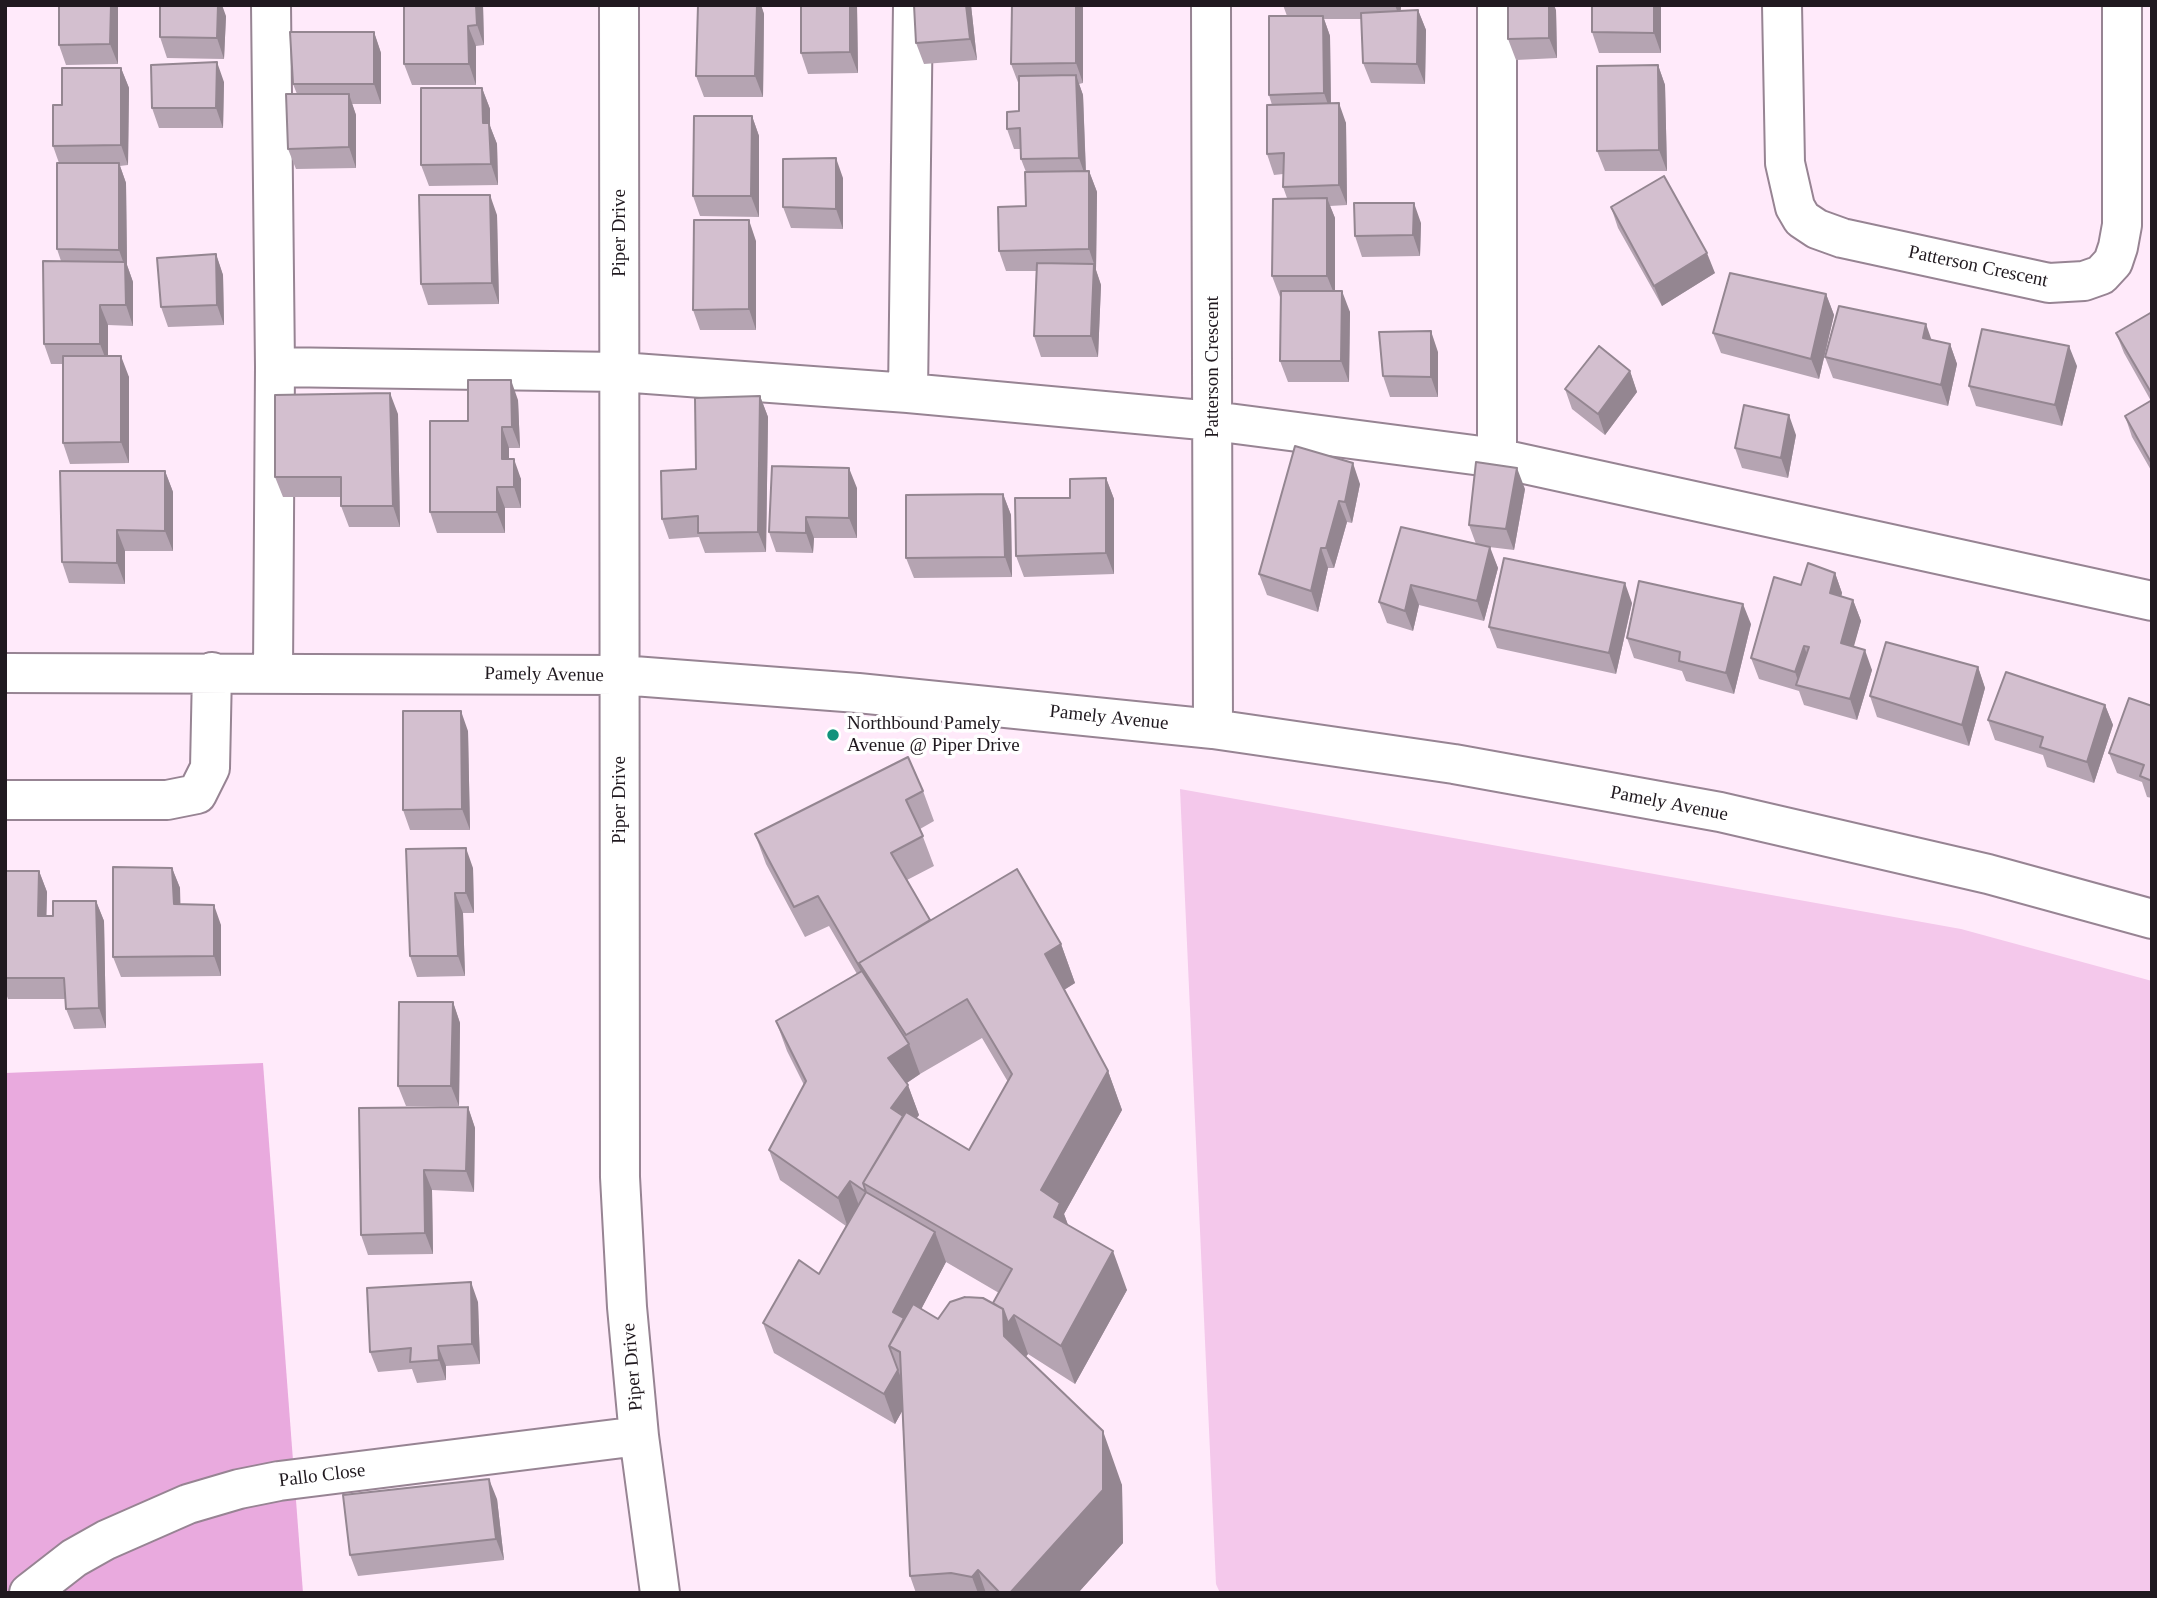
<!DOCTYPE html>
<style>
body{margin:0}
#map{position:relative;width:2157px;height:1598px;overflow:hidden;background:#ffeafa;font-family:"Times New Roman",serif}
canvas{display:block}
.frame{position:absolute;inset:0;border:7px solid #20191f;pointer-events:none}
</style>
<div id="map">
<canvas width="2157" height="1598"></canvas>
<div class="frame"></div>
</div>
<script>
const ctx = document.querySelector('canvas').getContext('2d');
ctx.lineJoin = 'round';
function fillPath(path, color) { ctx.fillStyle = color; ctx.fill(path, 'evenodd'); }
const toPath = rows => new Path2D(rows.map(r => 'M' + r).join(''));
function strokePath(path, color, width, dash) { ctx.strokeStyle = color; ctx.lineWidth = width; ctx.lineCap = dash ? 'butt' : 'round'; ctx.setLineDash(dash || []); ctx.stroke(path); }
function drawText(font, color, halo, rows, align = 'center') {
  ctx.font = font + ' "Times New Roman",serif'; ctx.lineWidth = 7; ctx.setLineDash([]); ctx.textBaseline = 'middle'; ctx.strokeStyle = halo; ctx.fillStyle = color; for (const [text, x, y, turn = 0] of rows) {
    ctx.save(); ctx.translate(x, y); ctx.rotate((+turn || 0) * Math.PI / 180); ctx.textAlign = isNaN(turn) ? turn : align; if (halo) ctx.strokeText(text, 0, 0); ctx.fillText(text, 0, 0); ctx.restore();
  }
}
fillPath(toPath([
 [1180,789,1961,929,2152,981,2152,1593,1220,1593,1216,1584]
]), '#f4c8eb');
fillPath(toPath([
 [263,1063,303,1593,5,1593,5,1073]
]), '#e9aade');
const minor = toPath([
 [271,5,275,367,273,672],
 [619,5,620,1177,627,1307,639,1436,660,1593],
 [913,5,908,393,1213,421,1497,458,2152,601],
 [1211,5,1213,729],
 [1497,5,1497,458],
 [1782,5,1785,163,1795,207,1802,219,1817,229,1842,238,2049,283,2084,281,2101,275,2113,262,2118,247,2122,225,2122,5],
 [275,367,620,372,908,393],
 [5,673,620,675,858,693,1213,729,1454,764,1720,812,1988,874,2152,919],
 [5,800,167,800,197,794,210,768,212,672],
 [29,1593,74,1558,106,1540,188,1504,239,1489,279,1481,639,1436]
]);
strokePath(minor, '#978493', 42);
strokePath(minor, '#fff', 38);
fillPath(toPath([
 [59,5,118,5,118,64,66,65,59,45],
 [404,5,483,5,484,45,476,46,476,85,412,85,404,64],
 [698,5,761,5,764,14,763,97,704,97,696,76],
 [857,5,858,73,808,74,801,53],
 [971,5,977,60,924,64,916,43],
 [1083,5,1083,83,1079,84,1083,95,1086,171,1089,171,1097,192,1096,270,1101,285,1098,357,1041,357,1034,336,1036,271,1006,271,999,251,1026,206,1026,172,1021,159,1021,149,1014,149,1007,129,1019,111,1019,85,1011,64],
 [1283,5,1401,5,1401,11,1418,10,1426,30,1425,84,1371,83,1363,63,1361,19,1324,19,1330,36,1331,103,1346,123,1347,205,1330,206,1335,218,1335,291,1350,312,1349,382,1288,382,1280,361,1281,297,1280,297,1272,276,1287,198,1283,187,1283,174,1274,175,1267,154,1272,105,1269,95,1287,16],
 [1661,5,1661,53,1599,53,1592,32],
 [1556,10,1557,58,1516,60,1508,39],
 [226,16,224,59,167,58,160,37],
 [374,32,381,53,381,104,352,104,356,115,356,168,296,169,288,149,297,94,293,84],
 [1658,65,1665,85,1667,171,1605,171,1597,151],
 [121,68,129,88,128,165,120,166,126,183,127,265,133,282,133,326,108,325,108,356,129,377,129,463,70,464,63,443,63,364,51,364,44,344,61,261,57,249,59,163,53,146,62,105],
 [224,82,223,128,159,128,152,108],
 [482,88,490,109,490,126,497,144,498,185,429,186,421,165],
 [752,116,759,136,759,217,700,216,693,196],
 [843,178,843,229,791,228,783,207],
 [1611,207,1715,273,1662,306,1618,228],
 [497,215,499,304,428,305,421,284],
 [1421,223,1420,256,1362,257,1355,236],
 [756,241,756,330,700,330,693,310],
 [216,254,223,275,224,325,168,327,161,307],
 [1826,294,1834,315,1819,379,1721,353,1713,333],
 [2152,312,2152,472,2132,437,2125,416,2151,401,2124,353,2116,333],
 [1932,340,1950,344,1957,364,1948,406,1833,378,1825,357],
 [1438,352,1438,397,1390,397,1383,376],
 [2077,366,2062,426,1976,406,1969,386],
 [1630,371,1637,392,1605,435,1572,409,1565,389],
 [760,396,768,417,766,552,705,553,699,537,669,539,662,519,696,469],
 [518,400,520,448,509,448,509,459,521,479,521,508,505,508,505,533,437,533,430,512,468,421],
 [398,414,400,527,349,527,341,506,341,497,283,497,275,477],
 [1796,435,1788,478,1742,468,1735,448],
 [1295,446,1360,484,1352,523,1347,522,1334,568,1328,568,1318,612,1267,595,1259,574],
 [165,471,173,492,173,551,125,551,125,584,69,583,62,562],
 [1106,478,1114,499,1114,574,1024,577,1016,556,1070,498],
 [857,488,857,538,814,538,813,553,776,552,769,532],
 [1525,489,1514,550,1489,547,1498,568,1484,621,1419,605,1413,631,1387,623,1379,602,1476,544,1469,525],
 [1003,494,1011,515,1012,577,914,578,906,558],
 [1835,573,1842,593,1841,597,1853,600,1861,621,1853,647,1872,670,1857,720,1804,705,1799,691,1759,679,1751,658,1801,585],
 [1632,603,1616,674,1497,648,1489,627],
 [1751,624,1734,694,1686,681,1682,671,1634,658,1627,638],
 [1978,667,1985,688,1969,746,1877,717,1870,696],
 [2105,705,2113,725,2094,783,2047,767,2043,755,1995,740,1988,720],
 [2152,706,2152,798,2147,797,2142,782,2117,773,2109,753],
 [468,731,470,830,410,830,403,810],
 [923,791,934,821,920,829,934,866,907,880,930,920,1061,944,1075,983,1064,990,1108,1071,1122,1110,1064,1214,1068,1225,1127,1290,1075,1384,1028,1354,1025,1357,1122,1485,1123,1543,1078,1593,916,1593,910,1576,902,1411,895,1424,774,1353,763,1323,819,1274,846,1226,780,1180,769,1150,804,1085,787,1051,776,1021,857,974,829,926,805,937,766,864,755,834],
 [982,1038,1008,1082,969,1150,917,1118,919,1115,907,1083,920,1074],
 [946,1262,999,1293,993,1303,938,1319,921,1309],
 [172,868,180,888,180,904,221,925,221,976,121,977,113,957],
 [473,868,474,913,463,913,465,976,417,977,410,956],
 [5,871,39,871,47,892,46,916,53,916,96,901,104,921,106,1028,74,1029,66,1009,66,999,8,999,5,991],
 [453,1002,460,1023,459,1106,406,1106,398,1086],
 [468,1107,475,1128,474,1192,432,1190,433,1254,368,1255,361,1235],
 [478,1302,480,1364,446,1366,446,1380,417,1383,412,1369,378,1372,370,1352],
 [497,1499,504,1560,358,1576,350,1555]
]), '#b5a4b2');
fillPath(toPath([
 [111,5,118,5,118,64,110,44],
 [218,5,222,5,226,16,224,59,217,38],
 [476,5,483,5,484,45,477,25],
 [757,5,761,5,764,14,763,97,755,76],
 [850,5,857,5,858,73,850,52],
 [966,5,971,5,977,60,970,39],
 [1076,5,1083,5,1083,83,1076,63],
 [1395,5,1401,5,1400,19],
 [1549,5,1554,5,1556,10,1557,58,1549,38],
 [1654,5,1661,5,1661,53,1654,33],
 [1418,10,1426,30,1425,84,1417,64],
 [1323,16,1330,36,1331,113,1324,93],
 [468,26,476,46,476,85,469,64],
 [374,32,381,53,381,104,374,84],
 [217,62,224,82,223,128,216,108],
 [1658,65,1665,85,1667,171,1659,150],
 [121,68,129,88,128,165,121,145],
 [1076,75,1083,95,1086,178,1079,158],
 [482,88,490,109,490,126,497,144,498,185,491,164,483,123],
 [349,94,356,115,356,168,349,147],
 [1339,103,1346,123,1347,205,1339,185],
 [752,116,759,136,759,217,751,196],
 [836,158,843,178,843,229,836,209],
 [119,163,126,183,127,265,133,282,133,326,126,305,125,267,119,250],
 [1089,171,1097,192,1096,270,1089,249],
 [490,195,497,215,499,304,492,283],
 [1327,198,1335,218,1335,296,1327,276],
 [1414,203,1421,223,1420,256,1413,235],
 [749,220,756,241,756,330,749,309],
 [1707,253,1715,273,1662,306,1654,286],
 [216,254,223,275,224,325,217,305],
 [1094,264,1101,285,1098,357,1091,336],
 [1342,291,1350,312,1349,382,1341,361],
 [1826,294,1834,315,1819,379,1811,359],
 [100,305,108,325,108,365,100,344],
 [1926,324,1933,344,1923,338],
 [1431,331,1438,352,1438,397,1431,377],
 [1950,344,1957,364,1948,406,1941,385],
 [2069,346,2077,366,2062,426,2055,405],
 [121,356,129,377,129,463,121,442],
 [1630,371,1637,392,1605,435,1598,414],
 [511,380,518,400,520,448,512,427],
 [390,393,398,414,400,527,393,506],
 [760,396,768,417,766,552,758,532],
 [1789,415,1796,435,1788,478,1781,458],
 [502,427,509,448,509,479,502,459],
 [514,459,521,479,521,508,514,487],
 [1353,463,1360,484,1352,523,1345,502],
 [849,468,857,488,857,538,849,518],
 [1517,468,1525,489,1514,550,1506,529],
 [165,471,173,492,173,551,165,531],
 [1106,478,1114,499,1114,574,1106,553],
 [497,487,505,508,505,533,497,512],
 [1003,494,1011,515,1012,577,1005,557],
 [1339,501,1347,522,1334,568,1326,548],
 [806,517,814,538,813,553,806,533],
 [117,530,125,551,125,584,117,563],
 [1490,547,1498,568,1484,621,1477,601],
 [1321,548,1328,568,1318,612,1311,591],
 [1835,573,1842,593,1837,614,1830,593],
 [1625,583,1632,603,1616,674,1609,653],
 [1411,585,1419,605,1413,631,1405,611],
 [1853,600,1861,621,1849,664,1841,643],
 [1743,604,1751,624,1734,694,1726,673],
 [1804,646,1811,666,1800,686,1795,672],
 [1865,650,1872,670,1857,720,1850,699],
 [1978,667,1985,688,1969,746,1962,725],
 [2105,705,2113,725,2094,783,2087,762],
 [461,711,468,731,470,830,462,809],
 [466,848,473,868,474,913,466,893],
 [172,868,180,888,181,924,174,904],
 [39,871,47,892,46,936,38,916],
 [455,893,463,913,465,976,458,956],
 [96,901,104,921,106,1028,99,1008],
 [214,905,221,925,221,976,214,956],
 [1061,944,1075,983,1059,993,1045,954],
 [453,1002,460,1023,459,1106,451,1086],
 [909,1044,920,1074,899,1088,888,1058],
 [1108,1071,1122,1110,1064,1214,1074,1241,1068,1256,1041,1190],
 [908,1085,919,1115,911,1125,891,1108],
 [468,1107,475,1128,474,1192,466,1171],
 [424,1170,432,1190,433,1254,425,1233],
 [850,1181,861,1211,848,1228,838,1198],
 [935,1232,946,1262,904,1342,893,1312],
 [1113,1251,1127,1290,1075,1384,1061,1346],
 [471,1282,478,1302,480,1364,472,1344],
 [1003,1309,1014,1315,1028,1354,1022,1362,1004,1336],
 [438,1346,446,1366,446,1380,439,1360],
 [898,1370,909,1399,895,1424,884,1394],
 [1103,1431,1122,1485,1123,1543,1078,1593,1010,1593],
 [489,1479,497,1499,504,1560,496,1539],
 [978,1570,986,1593,978,1593,972,1577]
]), '#948691');
const building = toPath([
 [59,5,111,5,110,44,59,45,59,5],
 [160,5,218,5,217,38,160,37,160,5],
 [404,5,476,5,477,25,468,26,469,64,404,64,404,5],
 [698,5,757,5,755,76,696,76,698,5],
 [801,5,850,5,850,52,801,53,801,5],
 [914,5,966,5,970,39,916,43,914,5],
 [1012,5,1076,5,1076,63,1011,64,1012,5],
 [1508,5,1549,5,1549,38,1508,39,1508,5],
 [1592,5,1654,5,1654,33,1592,32,1592,5],
 [1418,10,1417,64,1363,63,1361,13,1418,10],
 [1269,16,1323,16,1324,93,1269,95,1269,16],
 [290,32,374,32,374,84,293,84,290,32],
 [217,62,216,108,152,108,151,65,217,62],
 [1658,65,1659,150,1597,151,1597,66,1658,65],
 [62,68,121,68,121,145,53,146,53,105,62,105,62,68],
 [1076,75,1079,158,1021,159,1020,128,1007,129,1007,112,1019,111,1019,76,1076,75],
 [421,88,482,88,483,123,489,123,491,164,421,165,421,88],
 [286,94,349,94,349,147,288,149,286,94],
 [1339,103,1339,185,1283,187,1284,153,1267,154,1267,105,1339,103],
 [694,116,752,116,751,196,693,196,694,116],
 [836,158,836,209,783,207,783,159,836,158],
 [57,163,119,163,119,250,57,249,57,163],
 [1089,171,1089,249,999,251,998,207,1026,206,1025,172,1089,171],
 [1664,176,1707,253,1654,286,1611,207,1664,176],
 [419,195,490,195,492,283,421,284,419,195],
 [1327,198,1327,276,1272,276,1273,199,1327,198],
 [1354,203,1414,203,1413,235,1355,236,1354,203],
 [694,220,749,220,749,309,693,310,694,220],
 [216,254,217,305,161,307,157,258,216,254],
 [43,261,125,262,126,305,100,305,100,344,44,344,43,261],
 [1037,263,1094,264,1091,336,1034,336,1037,263],
 [1730,273,1826,294,1811,359,1713,333,1730,273],
 [1281,291,1342,291,1341,361,1280,361,1281,291],
 [1839,306,1926,324,1923,338,1950,344,1941,385,1825,357,1839,306],
 [2152,312,2152,394,2116,333,2152,312],
 [1982,329,2069,346,2055,405,1969,386,1982,329],
 [1431,331,1431,377,1383,376,1379,332,1431,331],
 [1599,346,1630,371,1598,414,1565,389,1599,346],
 [63,356,121,356,121,442,63,443,63,356],
 [468,380,511,380,512,427,502,427,502,459,514,459,514,487,497,487,497,512,430,512,430,421,468,421,468,380],
 [390,393,393,506,341,506,341,477,275,477,275,395,390,393],
 [760,396,758,532,698,533,698,516,662,519,661,471,696,469,695,398,760,396],
 [2152,400,2152,464,2125,416,2152,400],
 [1744,405,1789,415,1781,458,1735,448,1744,405],
 [1295,446,1353,463,1345,502,1339,501,1326,548,1321,548,1311,591,1259,574,1295,446],
 [1476,462,1517,468,1506,529,1469,525,1476,462],
 [772,466,849,468,849,518,806,517,806,533,769,532,772,466],
 [60,471,165,471,165,531,117,530,117,563,62,562,60,471],
 [1106,478,1106,553,1016,556,1015,498,1070,498,1070,479,1106,478],
 [1003,494,1005,557,906,558,906,495,1003,494],
 [1401,527,1490,547,1477,601,1411,585,1405,611,1379,602,1401,527],
 [1504,558,1625,583,1609,653,1489,627,1504,558],
 [1808,563,1835,573,1830,593,1853,600,1841,643,1865,650,1850,699,1796,685,1809,647,1804,646,1795,672,1751,658,1774,577,1801,585,1808,563],
 [1639,581,1743,604,1726,673,1679,661,1680,652,1627,638,1639,581],
 [1886,642,1978,667,1962,725,1870,696,1886,642],
 [2006,672,2105,705,2087,762,2040,747,2043,737,1988,720,2006,672],
 [2129,698,2152,706,2152,781,2140,776,2144,765,2109,753,2129,698],
 [403,711,461,711,462,809,403,810,403,711],
 [908,757,923,791,906,800,923,836,891,853,930,920,859,963,862,971,818,896,794,907,755,834,908,757],
 [466,848,466,893,455,893,458,956,410,956,406,849,466,848],
 [113,867,172,868,174,904,214,905,214,956,113,957,113,867],
 [1017,869,1061,944,1045,954,1108,1071,1041,1190,1060,1203,1054,1217,1113,1251,1061,1346,1014,1315,1008,1323,1003,1309,993,1303,1012,1269,863,1183,906,1112,969,1150,1012,1074,967,999,906,1035,859,963,1017,869],
 [5,871,39,871,38,916,53,916,53,901,96,901,99,1008,66,1009,64,978,5,978,5,871],
 [862,971,909,1044,888,1058,908,1085,891,1108,903,1116,863,1183,866,1192,850,1181,838,1198,769,1150,806,1081,776,1021,862,971],
 [399,1002,453,1002,451,1086,398,1086,399,1002],
 [468,1107,466,1171,424,1170,425,1233,361,1235,359,1108,468,1107],
 [866,1192,935,1232,893,1312,904,1318,889,1346,898,1370,884,1394,763,1323,799,1260,819,1274,866,1192],
 [471,1282,472,1344,438,1346,439,1360,410,1362,411,1348,370,1352,367,1288,471,1282],
 [965,1297,983,1298,1003,1309,1004,1336,1103,1431,1103,1490,1010,1593,1000,1593,978,1570,972,1577,951,1573,910,1576,900,1352,889,1346,913,1304,938,1319,950,1302,965,1297],
 [489,1479,496,1539,350,1555,343,1495,489,1479]
]);
fillPath(building, '#d3bfcf');
strokePath(building, '#948691', 2);
for (const [x, y, r, color] of [
 [833,735,7,"#11937c"]
]) { const dot = new Path2D(); dot.arc(x, y, r, 0, 2 * Math.PI); ctx.fillStyle = color; ctx.fill(dot); strokePath(dot, '#fff', 2.5); }
drawText('19px', '#20191f', '#fff', [
 ["Piper Drive",620,233,-90],
 ["Patterson Crescent",1978,267,12],
 ["Patterson Crescent",1213,367,-90],
 ["Pamely Avenue",544,675,1],
 ["Pamely Avenue",1109,718,6],
 ["Piper Drive",620,800,-90],
 ["Pamely Avenue",1669,804,11],
 ["Piper Drive",633,1367,-95],
 ["Pallo Close",322,1476,-7]
]);
drawText('19px', '#20191f', '#fff', [
 ["Northbound Pamely",847,724],
 ["Avenue @ Piper Drive",847,746]
], 'left');
</script>
